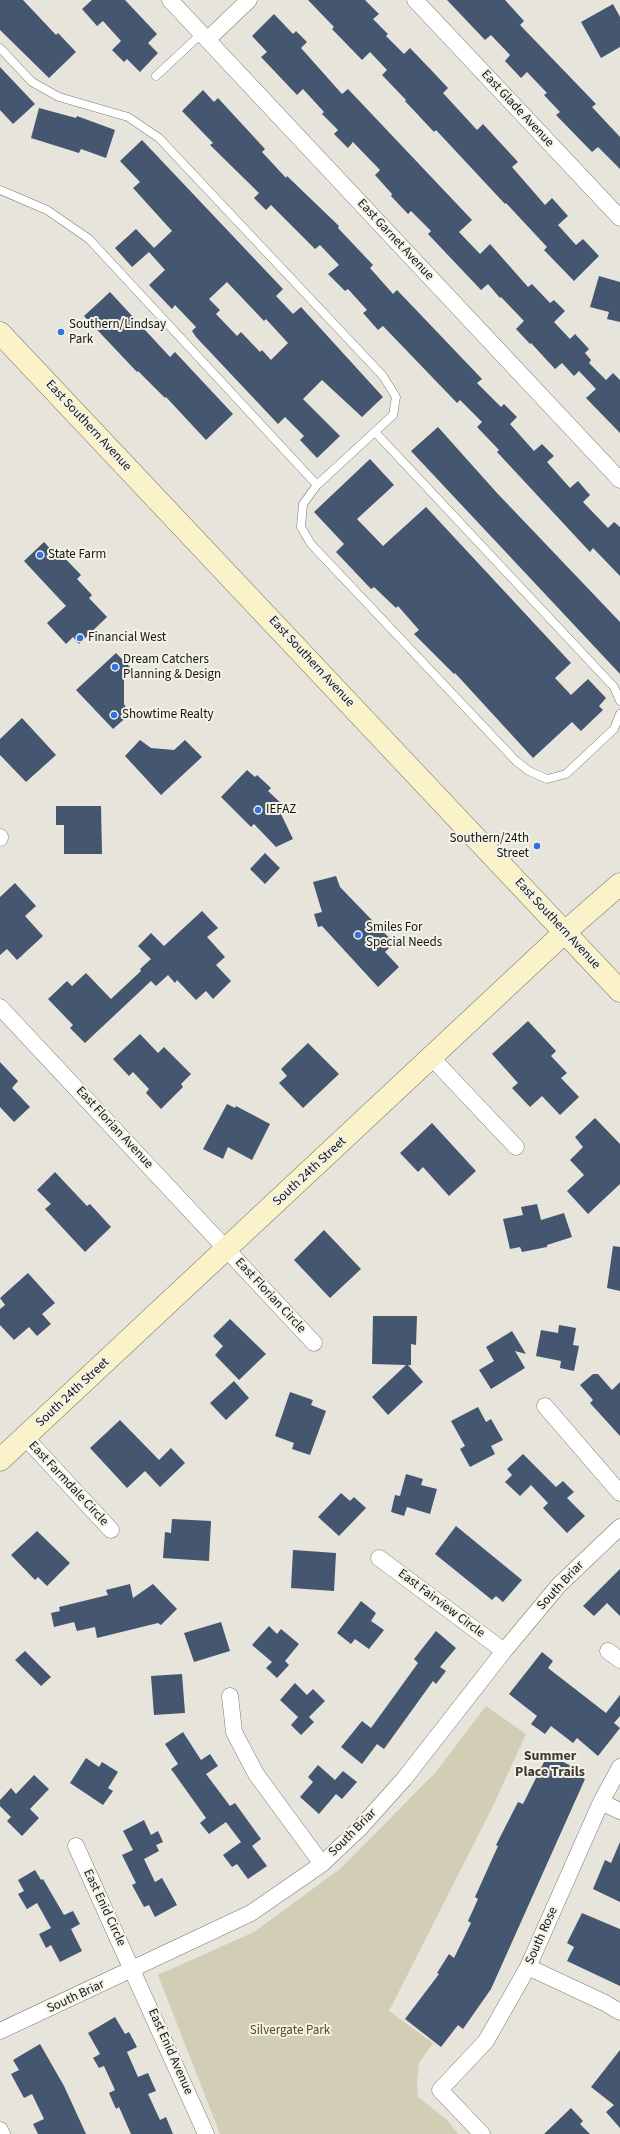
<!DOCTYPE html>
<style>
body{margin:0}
canvas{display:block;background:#e6e4db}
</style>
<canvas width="620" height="2134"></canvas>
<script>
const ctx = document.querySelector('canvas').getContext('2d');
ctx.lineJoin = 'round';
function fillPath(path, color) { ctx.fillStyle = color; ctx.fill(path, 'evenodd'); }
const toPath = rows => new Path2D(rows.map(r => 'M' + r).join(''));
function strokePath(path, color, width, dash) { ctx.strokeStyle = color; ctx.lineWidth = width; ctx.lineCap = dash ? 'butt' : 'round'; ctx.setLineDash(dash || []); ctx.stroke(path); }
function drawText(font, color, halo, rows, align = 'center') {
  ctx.font = font + ' "Source Sans 3",sans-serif'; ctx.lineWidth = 4; ctx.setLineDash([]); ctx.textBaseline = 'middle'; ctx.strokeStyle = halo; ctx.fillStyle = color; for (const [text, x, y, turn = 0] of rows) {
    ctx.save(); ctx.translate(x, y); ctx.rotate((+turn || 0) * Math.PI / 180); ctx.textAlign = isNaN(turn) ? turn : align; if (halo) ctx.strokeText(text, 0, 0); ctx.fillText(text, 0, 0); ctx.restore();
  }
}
fillPath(toPath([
 [486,1706,526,1734,493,1806,389,2011,433,2043,419,2063,417,2081,418,2097,446,2119,458,2134,220,2134,158,1975,254,1932,340,1869,435,1773]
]), '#d2cdb5');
fillPath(toPath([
 [0,0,23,0,56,35,58,33,76,52,49,78,0,30],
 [92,0,125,0,157,34,148,43,158,53,140,72,127,59,124,62,112,50,121,41,103,21,97,26,82,9],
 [308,0,365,0,379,14,373,19,388,34,386,36,404,54,410,48,434,73,448,88,443,93,477,130,483,124,518,162,512,167,545,205,552,198,568,216,558,225,576,245,583,239,599,256,574,281,544,250,547,247,506,203,505,204,436,130,434,132,405,101,406,100,382,75,387,70,370,52,362,60,332,29,334,27],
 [447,0,505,0,524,21,520,25,596,104,592,107,620,137,620,169,598,147,592,152,556,115,560,112,544,95,547,93,527,72,521,78,505,61,510,55,491,35,485,40],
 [613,4,620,17,620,47,601,58,581,22],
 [274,14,293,34,296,31,307,42,301,48,342,94,348,89,472,220,459,232,480,254,490,244,528,287,532,284,550,303,554,300,565,311,554,322,570,339,575,334,589,349,585,353,591,360,589,363,606,380,613,373,620,380,620,433,586,398,596,389,579,371,574,376,562,363,555,369,531,343,530,344,516,329,524,321,501,297,500,298,488,284,481,290,428,234,431,231,411,211,408,214,391,196,392,194,375,175,380,170,353,142,348,148,334,134,338,130,322,114,324,112,303,89,297,95,261,57,267,52,252,36],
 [0,67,35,104,13,124,0,110],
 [203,90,214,102,218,98,265,149,262,152,286,178,287,176,339,226,338,228,373,265,370,268,393,294,397,290,482,379,477,383,501,407,504,404,517,417,510,424,534,451,542,444,554,456,547,462,570,488,578,481,590,495,583,502,608,528,614,522,620,527,620,576,593,548,590,552,497,452,499,450,477,427,482,422,460,400,457,403,383,326,378,330,363,313,367,310,348,289,345,291,328,274,339,265,320,245,315,249,271,205,266,210,254,198,259,193,210,145,213,143,182,111],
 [39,108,76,118,77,116,115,130,106,158,81,149,79,153,31,138],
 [142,140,283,289,276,296,293,314,301,307,383,397,362,417,322,380,303,399,340,436,317,458,300,440,304,436,285,417,278,424,196,337,192,331,196,327,175,305,172,309,149,285,165,270,149,252,132,267,115,248,136,229,154,248,172,231,133,188,140,182,120,161],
 [227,282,264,321,266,319,288,343,271,360,262,350,260,352,241,332,237,336,216,314,220,310,209,299],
 [599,276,620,282,620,322,607,319,609,312,590,307],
 [110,292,170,357,175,352,233,414,206,440,166,397,165,398,138,371,137,372,84,316],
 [438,427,497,493,620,622,620,674,411,451],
 [370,459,394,485,357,519,383,546,426,507,571,663,555,678,571,695,588,679,606,698,599,706,603,710,581,731,572,722,533,758,455,673,454,674,414,634,419,630,398,606,396,608,374,587,371,589,336,552,344,544,314,512],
 [44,542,56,555,59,552,81,575,77,579,92,595,89,598,107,617,79,644,73,637,66,644,47,623,66,606,24,561],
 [116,653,131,668,124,677,124,704,130,714,113,729,76,690],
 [22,718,56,755,26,782,0,755,0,739],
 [140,740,151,748,174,750,185,740,202,757,161,795,125,756],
 [247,770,255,777,257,775,271,788,268,791,285,807,280,812,293,839,276,847,254,824,251,827,221,797],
 [56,806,101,806,102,854,64,854,64,825,56,825],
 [265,853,280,868,265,884,250,869],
 [336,876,340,887,394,943,385,952,399,967,378,987,322,926,318,927,314,914,322,912,313,882],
 [15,883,36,906,25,916,43,936,17,960,7,949,0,955,0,897],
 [202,911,218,928,207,937,225,957,216,965,231,981,213,999,206,991,196,1000,177,980,175,983,168,975,156,986,151,981,85,1043,70,1028,73,1025,48,999,67,981,72,986,86,973,111,999,141,971,140,969,151,959,138,946,151,933,164,946],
 [528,1021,556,1051,551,1056,567,1073,561,1078,579,1097,560,1115,542,1096,530,1107,512,1088,518,1083,492,1054],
 [140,1034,158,1053,164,1047,191,1074,181,1084,183,1087,161,1109,146,1093,149,1089,133,1072,129,1076,113,1059],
 [308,1043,339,1074,303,1108,279,1083,287,1076,281,1069],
 [0,1062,18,1081,12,1088,30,1107,14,1122,0,1107],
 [227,1104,235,1108,236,1106,270,1124,252,1160,228,1147,223,1159,203,1149],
 [595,1118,620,1144,620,1184,588,1214,567,1191,584,1175,570,1160,583,1147,575,1137],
 [432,1123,476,1171,449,1196,423,1167,418,1172,400,1153],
 [55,1172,87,1206,90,1204,111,1227,85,1252,45,1209,51,1204,37,1190],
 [537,1204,541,1220,564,1213,572,1237,547,1245,547,1247,522,1252,520,1247,510,1249,503,1219,523,1215,521,1207],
 [324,1230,361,1269,330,1298,294,1260],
 [613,1246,620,1247,620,1291,607,1288],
 [28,1273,55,1303,42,1314,51,1324,37,1336,29,1327,14,1340,0,1325,0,1309,5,1305,0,1298],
 [373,1316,417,1316,416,1345,411,1344,411,1365,408,1365,423,1382,388,1415,372,1397,406,1365,372,1364],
 [230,1319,266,1354,239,1380,215,1355,223,1346,213,1336],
 [559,1325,576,1328,573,1345,579,1346,574,1371,560,1368,561,1361,536,1356,541,1330,558,1333],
 [512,1331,526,1354,515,1351,525,1368,491,1389,479,1370,494,1361,486,1347],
 [593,1374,598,1374,612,1390,620,1382,620,1436,590,1403,593,1400,580,1385],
 [234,1381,249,1398,226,1420,210,1403],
 [290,1392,313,1400,311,1405,326,1411,310,1455,292,1449,294,1443,275,1436],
 [478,1407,486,1422,491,1419,503,1440,491,1446,495,1454,470,1467,460,1449,465,1446,451,1421],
 [120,1420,159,1460,171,1448,185,1463,160,1487,145,1471,127,1488,90,1448],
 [523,1454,556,1487,563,1481,574,1492,567,1498,585,1516,567,1533,543,1508,548,1503,531,1485,520,1496,505,1482,512,1475,507,1469],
 [406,1474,423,1479,421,1485,437,1489,430,1514,407,1507,404,1516,391,1512,395,1495,400,1496],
 [341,1493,350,1501,354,1497,366,1508,339,1536,318,1517],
 [172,1519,211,1521,209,1561,163,1558,165,1532,171,1533],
 [456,1526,522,1580,503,1602,496,1596,492,1600,435,1554],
 [37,1531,70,1563,47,1586,38,1577,35,1580,11,1555],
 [293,1550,336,1553,334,1591,291,1588],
 [620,1569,620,1616,607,1603,594,1616,583,1606],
 [130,1584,133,1598,153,1584,177,1609,161,1625,158,1623,97,1638,95,1627,77,1631,74,1622,54,1627,51,1613,60,1611,59,1607,108,1595,106,1590],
 [361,1601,376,1613,371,1621,384,1630,369,1649,355,1639,351,1644,337,1633],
 [221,1622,230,1651,194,1662,184,1633],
 [269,1626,277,1634,281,1629,299,1644,285,1661,289,1665,277,1678,266,1668,272,1662,252,1645],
 [436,1631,456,1648,440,1667,446,1671,436,1684,433,1681,384,1749,377,1744,362,1764,341,1747,362,1721,371,1728,418,1663,414,1659],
 [25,1651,51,1677,41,1686,15,1660],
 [542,1652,553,1661,548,1668,606,1713,620,1695,620,1716,614,1723,620,1728,598,1756,577,1738,573,1743,551,1726,545,1734,531,1724,537,1716,509,1694],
 [182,1674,185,1713,154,1715,151,1676],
 [295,1683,307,1695,313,1689,325,1701,309,1717,314,1722,301,1735,291,1725,298,1717,280,1700],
 [183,1732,201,1760,210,1754,218,1766,206,1774,230,1806,235,1803,261,1839,252,1846,267,1866,248,1879,237,1864,232,1867,223,1855,241,1842,226,1822,209,1834,200,1823,206,1818,171,1769,178,1764,165,1744],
 [548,1754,571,1766,571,1772,585,1779,491,1989,463,2029,458,2025,441,2047,405,2019,439,1974,437,1973,449,1954,454,1958,471,1923,468,1921,478,1899,475,1897,498,1846,496,1845,518,1802,523,1804],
 [86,1758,99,1767,102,1762,118,1772,108,1788,113,1791,103,1805,70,1783],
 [318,1765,335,1780,343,1771,357,1782,342,1799,336,1794,319,1814,300,1797,313,1782,308,1777],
 [34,1775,49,1789,30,1809,39,1818,22,1836,7,1821,11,1817,0,1806,0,1800,11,1788,16,1794],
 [144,1820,151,1835,158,1831,163,1842,156,1845,159,1851,144,1859,155,1882,162,1878,177,1905,155,1917,149,1905,144,1907,132,1885,136,1883,122,1855,133,1850,123,1831],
 [620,1842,620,1902,593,1889,605,1860,611,1863],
 [35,1870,41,1880,43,1879,64,1915,73,1911,80,1924,71,1929,82,1951,60,1962,51,1945,46,1948,39,1934,51,1928,37,1903,27,1909,18,1894,24,1891,18,1880],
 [582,1913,620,1929,620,1986,567,1961,574,1947,567,1943],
 [115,2017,125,2034,129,2032,137,2047,127,2052,138,2077,148,2073,156,2091,148,2094,160,2120,166,2117,173,2134,131,2134,119,2107,116,2109,109,2093,115,2090,104,2066,99,2068,93,2058,100,2054,88,2033],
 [40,2044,64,2086,86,2134,38,2134,33,2124,44,2119,32,2094,24,2098,11,2074,19,2070,13,2060],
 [620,2050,620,2128,606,2112,614,2105,591,2087],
 [571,2108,583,2121,580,2124,590,2134,544,2134]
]), '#455671');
const lane = toPath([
 [0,48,32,82,59,97,128,117,159,138,383,376,396,397,393,415,317,485,303,504,301,527,311,544,516,761,529,771,547,779,566,774,614,729,620,714],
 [156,76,201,34],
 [0,190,47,210,89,239,317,485],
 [375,432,614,687,620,701]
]);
const street = toPath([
 [170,0,620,480],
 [415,0,620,218],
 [207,40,249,0],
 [0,837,0,838],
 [0,1007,314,1343],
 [432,1058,516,1147],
 [545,1406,620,1493],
 [25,1437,111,1530],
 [379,1558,504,1651],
 [608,1651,620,1660],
 [230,1696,234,1732,256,1774,322,1864],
 [601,1802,620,1811],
 [76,1846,206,2134],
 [528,1967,605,2003,620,2012],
 [0,2031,251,1913,322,1864,360,1828,404,1779,504,1651,559,1585,620,1527],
 [0,2130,2,2134],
 [482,2134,440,2090,486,2041,528,1967,601,1802,620,1767]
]);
const secondary = toPath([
 [0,333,620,991],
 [0,1460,565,932,620,884]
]);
strokePath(lane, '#7e7d74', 9);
strokePath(street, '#7e7d74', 17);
strokePath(secondary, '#7e7d74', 23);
strokePath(lane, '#fff', 8);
strokePath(street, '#fff', 16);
strokePath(secondary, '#faf2c8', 22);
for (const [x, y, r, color] of [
 [61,332,4,"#2e74e1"],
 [40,555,4,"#2e74e1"],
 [80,638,4,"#2e74e1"],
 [115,667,4,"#2e74e1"],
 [114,715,4,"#2e74e1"],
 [258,810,4,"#2e74e1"],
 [537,846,4,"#2e74e1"],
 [358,935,4,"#2e74e1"]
]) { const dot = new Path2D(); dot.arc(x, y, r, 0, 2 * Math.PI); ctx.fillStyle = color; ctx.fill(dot); strokePath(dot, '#f3f2e8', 1.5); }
drawText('13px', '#161512', '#f3f2e8', [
 ["East Glade Avenue",517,109,47],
 ["East Garnet Avenue",395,240,47],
 ["East Southern Avenue",88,426,47],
 ["East Southern Avenue",311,662,47],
 ["East Southern Avenue",557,924,47],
 ["East Florian Avenue",114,1128,47],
 ["South 24th Street",310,1172,-43],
 ["East Florian Circle",270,1296,47],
 ["South 24th Street",73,1393,-43],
 ["East Farmdale Circle",68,1484,47],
 ["South Briar",561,1586,-47],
 ["East Fairview Circle",441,1604,37],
 ["South Briar",353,1833,-45],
 ["East Enid Circle",104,1908,65],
 ["South Rose",542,1936,-66],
 ["South Briar",76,1997,-25],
 ["East Enid Avenue",170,2052,66]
]);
drawText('13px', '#161512', '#f3f2e8', [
 ["Southern/Lindsay",69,325],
 ["Park",69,340],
 ["State Farm",48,555],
 ["Financial West",88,638],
 ["Dream Catchers",123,660],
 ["Planning & Design",123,675],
 ["Showtime Realty",122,715],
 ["IEFAZ",266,810],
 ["Southern/24th",529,839,"right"],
 ["Street",529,854,"right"],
 ["Smiles For",366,928],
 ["Special Needs",366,943]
], 'left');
drawText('13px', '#594d10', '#f3f2e8', [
 ["Silvergate Park",290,2031]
]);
drawText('bold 14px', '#3d3b34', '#f3f2e8', [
 ["Summer",550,1757],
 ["Place Trails",550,1773]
]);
</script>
